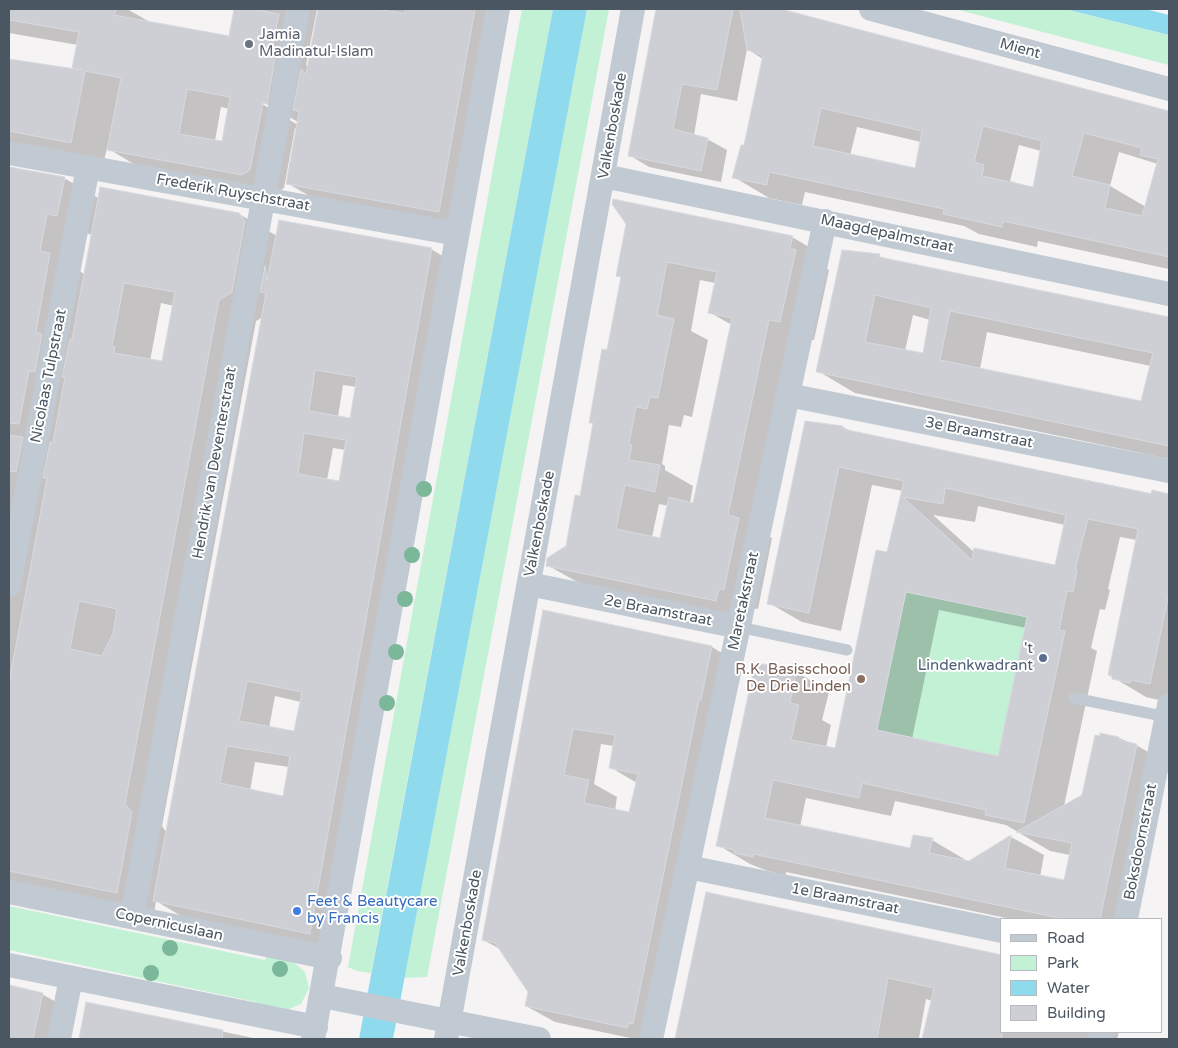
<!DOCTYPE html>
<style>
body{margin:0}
#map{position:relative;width:1178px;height:1048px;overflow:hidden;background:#f5f3f3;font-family:"Varela Round",sans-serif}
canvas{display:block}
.frame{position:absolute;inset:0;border:10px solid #4a5661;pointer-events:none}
.legend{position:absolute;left:1000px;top:918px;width:162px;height:115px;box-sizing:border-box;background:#fff;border:1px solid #b7bbc0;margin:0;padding:6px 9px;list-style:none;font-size:15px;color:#4a5661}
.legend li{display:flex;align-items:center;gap:10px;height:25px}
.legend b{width:25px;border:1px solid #b7bbc0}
</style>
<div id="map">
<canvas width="1178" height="1048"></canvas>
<div class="frame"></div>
<ul class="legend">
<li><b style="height:6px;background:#c1cad2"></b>Road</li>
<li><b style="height:14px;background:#c3f1d5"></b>Park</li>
<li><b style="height:14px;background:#90daee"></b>Water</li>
<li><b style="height:14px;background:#cdcfd5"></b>Building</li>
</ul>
</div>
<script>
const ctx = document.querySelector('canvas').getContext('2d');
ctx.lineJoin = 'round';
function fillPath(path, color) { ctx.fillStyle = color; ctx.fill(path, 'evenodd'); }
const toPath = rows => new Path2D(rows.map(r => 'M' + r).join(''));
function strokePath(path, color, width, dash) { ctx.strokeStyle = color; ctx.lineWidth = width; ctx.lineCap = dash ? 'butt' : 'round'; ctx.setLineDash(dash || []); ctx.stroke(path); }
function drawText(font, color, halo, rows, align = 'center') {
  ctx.font = font + ' "Varela Round",sans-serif'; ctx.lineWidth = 4; ctx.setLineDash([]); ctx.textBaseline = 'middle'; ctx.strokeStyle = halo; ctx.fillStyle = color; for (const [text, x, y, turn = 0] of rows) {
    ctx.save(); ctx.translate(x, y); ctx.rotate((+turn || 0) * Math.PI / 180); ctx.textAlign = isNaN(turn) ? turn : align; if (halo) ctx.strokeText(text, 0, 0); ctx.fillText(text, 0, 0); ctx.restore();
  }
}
fillPath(toPath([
 [522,9,553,9,371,973,357,971,348,967],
 [587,9,609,9,502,580,427,977,404,978],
 [955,9,1065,9,1169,35,1169,65],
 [906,592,1027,617,998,756,877,730],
 [9,906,265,960,266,955,291,960,305,972,309,988,301,1004,280,1013,255,1007,256,1002,9,950]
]), '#c3f1d5');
fillPath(toPath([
 [553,9,587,9,393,1039,359,1039],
 [1065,9,1145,9,1169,15,1169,35]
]), '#90daee');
fillPath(toPath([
 [9,9,127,9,150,22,230,37,235,9,317,9,306,65,309,67,320,9,504,9,465,226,313,198,287,183,297,128,295,128,284,188,281,190,142,169,107,148,104,161,9,144,9,60,79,71,74,68,78,45,9,33],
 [258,99,298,122,298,125,257,101],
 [221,107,229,109,223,143,215,141],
 [657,9,776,9,1169,113,1169,269,1038,241,1037,247,979,234,964,226,805,192,802,205,769,198,734,177,745,147,763,59,747,49,737,101,701,94,694,135,707,139,727,150,721,182,649,167,629,155],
 [857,127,921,142,916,170,850,156],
 [1019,145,1041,151,1034,188,1010,181],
 [1119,152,1158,164,1146,207,1110,186],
 [9,169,64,178,100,199,239,214,277,236,431,249,459,266,338,950,183,917,156,901,154,914,9,882],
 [81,232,93,235,86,275,74,268],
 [161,303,174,306,163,363,150,361],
 [263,317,167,833,162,826,256,321],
 [343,385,357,387,351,419,338,417],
 [333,448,346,450,340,482,327,480],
 [275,696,301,702,296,733,269,728],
 [255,762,289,767,284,797,250,791],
 [627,224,792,237,826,257,824,267,829,270,814,340,803,338,762,533,772,538,758,609,752,608,750,620,581,584,547,565,567,547,581,497,594,424,590,422,608,351,622,278,618,275],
 [700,280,715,283,709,312,732,325,694,504,690,503,693,486,665,470,665,466,662,464,669,425,681,427,684,415,692,417,708,340,691,331],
 [659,504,669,506,661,539,652,537],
 [879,256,888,260,1169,319,1169,459,855,393,818,371],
 [913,315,930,320,924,355,905,351],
 [987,332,1151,366,1142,403,980,369],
 [843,427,852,432,1169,497,1169,699,1163,701,1146,697,1109,675,1137,540,1120,537,1108,589,1110,590,1105,610,1100,609,1091,648,1097,651,1064,806,1083,796,1119,738,1136,745,1169,764,1137,919,1011,919,786,872,786,875,768,871,750,864,718,845,792,669,829,692,822,720,831,725,826,747,836,749,903,491,872,485,841,631,802,622,769,603],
 [978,506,1065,525,1056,567,975,553,933,515,975,522],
 [939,610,1026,628,999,757,912,739],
 [806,798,891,816,895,801,1006,825,1050,851,1070,855,1065,882,1040,877,1044,855,1011,837,969,862,932,840,911,850,800,827],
 [544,612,712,647,740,664,661,1039,635,1039,555,1022,526,1006,529,992,502,950,483,940],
 [601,744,614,746,610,767,637,783,630,814,615,811,617,797,594,784],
 [707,894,1002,956,1002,1032,1119,1032,1117,1039,682,1039,677,1036],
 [926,999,932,1001,923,1039,919,1038],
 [9,987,42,994,70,1010,64,1039,9,1039],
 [87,1003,258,1039,80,1039]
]), '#0003');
const building = toPath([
 [9,9,116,9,114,15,229,36,234,9,254,9,279,14,273,44,277,48,267,104,263,103,250,170,242,175,107,150,121,78,85,71,71,143,9,131,9,59,82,70,72,68,79,32,9,20,9,9],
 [187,89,230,97,222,141,179,134,187,89],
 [318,9,372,9,405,13,406,9,475,9,439,212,286,184,299,112,293,110,301,69,306,74,318,9],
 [656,9,733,9,717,90,682,84,673,129,708,138,701,171,628,156,656,9],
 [740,9,781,9,1169,111,1169,257,1003,221,1002,227,943,214,944,209,769,172,767,185,732,178,741,145,744,145,763,55,747,50,740,9],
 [821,108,922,131,915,168,813,146,821,108],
 [983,126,1042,141,1033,187,982,176,984,165,974,162,983,126],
 [1084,133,1142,148,1140,155,1158,159,1142,216,1105,208,1110,185,1072,176,1084,133],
 [9,167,65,177,57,216,47,214,40,251,50,253,36,332,42,334,35,372,29,371,19,424,9,423,9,167],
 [100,187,239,213,245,221,232,292,219,300,125,804,132,812,117,893,9,871,9,683,47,478,43,478,50,442,53,442,65,377,62,377,70,339,72,339,100,187],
 [124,283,175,292,162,361,114,353,115,347,112,346,124,283],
 [79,601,117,609,113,633,102,656,70,649,79,601],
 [613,199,793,236,790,248,796,250,780,322,769,320,728,515,739,518,724,590,719,589,716,601,546,566,547,558,566,546,575,495,580,496,593,423,589,423,602,349,607,350,621,277,616,276,626,224,612,204,613,199],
 [667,262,717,272,708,313,732,318,693,503,669,497,660,538,616,529,625,485,655,492,660,465,629,460,632,445,629,444,636,407,647,409,650,397,658,398,666,358,674,319,657,315,667,262],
 [279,220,432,248,310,934,153,901,266,293,260,292,265,266,267,280,279,220],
 [315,370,357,377,350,418,309,411,315,370],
 [304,433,346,440,339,481,298,474,304,433],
 [247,681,302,692,294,731,239,721,247,681],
 [227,746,290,756,283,796,220,783,227,746],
 [842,250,880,254,879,257,1169,317,1169,446,816,372,842,250],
 [875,295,931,308,923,353,865,342,875,295],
 [950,311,1153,353,1141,401,940,360,950,311],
 [805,421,843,426,843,429,1151,494,1152,490,1169,494,1169,593,1150,684,1131,680,1130,683,1112,679,1112,676,1108,675,1138,529,1088,519,1075,570,1077,570,1073,592,1067,591,1059,630,1065,631,1024,823,985,815,986,810,862,783,859,798,773,780,765,818,910,848,913,835,933,838,929,853,969,861,1011,835,1005,868,1064,880,1072,843,1016,832,1082,795,1095,735,1100,736,1100,733,1119,737,1119,740,1137,744,1100,919,1064,919,753,854,753,857,734,853,735,850,716,846,755,663,793,668,792,671,796,672,790,703,799,705,791,740,835,748,876,550,887,552,904,481,839,467,809,613,767,604,805,421],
 [945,488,1066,515,1055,565,974,548,972,560,903,497,943,504,945,488],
 [906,592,1027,617,998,756,877,730,906,592],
 [9,435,23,437,16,472,9,471,9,435],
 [543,610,712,646,701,700,699,700,633,1024,629,1023,627,1028,525,1006,528,992,495,943,482,940,543,610],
 [573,729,615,735,609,768,638,774,629,812,584,803,589,780,564,775,573,729],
 [706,892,1002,955,1002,1039,922,1039,934,988,888,978,877,1039,675,1039,706,892],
 [9,985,43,993,33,1039,9,1039,9,985],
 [86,1002,223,1030,222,1039,79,1039,86,1002]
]);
fillPath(building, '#cdcfd5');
strokePath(building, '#d7d9de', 1);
strokePath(toPath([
 [739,627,847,650],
 [1074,698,1167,717]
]), '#c1cad2', 11);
strokePath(toPath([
 [871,9,1169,89],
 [9,153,457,234],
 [604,176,1169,294],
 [788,395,1169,471],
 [529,584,739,627],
 [9,585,88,167],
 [688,867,1002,931],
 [9,892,330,958],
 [132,917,298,9],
 [1126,919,1169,705],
 [9,965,316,1027],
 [322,996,539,1039],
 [59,1039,71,978],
 [313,1039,498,9],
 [446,1039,633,9],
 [651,1039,825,221],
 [1100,1039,1102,1032]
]), '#c1cad2', 24);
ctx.fillStyle = '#7bb799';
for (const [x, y] of [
 [424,489],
 [412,555],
 [405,599],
 [396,652],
 [387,703],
 [170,948],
 [280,969],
 [151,973]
]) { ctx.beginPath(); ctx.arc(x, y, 8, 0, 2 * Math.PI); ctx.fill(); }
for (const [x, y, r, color] of [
 [249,44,5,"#6b7280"],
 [1043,658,5,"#5c6f8a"],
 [861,679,5,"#8d6e63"],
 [297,911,5,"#3f7fe0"]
]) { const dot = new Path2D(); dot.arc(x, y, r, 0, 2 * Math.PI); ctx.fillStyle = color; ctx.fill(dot); strokePath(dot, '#fff', 2); }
drawText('15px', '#5b616d', '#fff', [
 ["Jamia",259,35],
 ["Madinatul-Islam",259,52]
], 'left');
drawText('15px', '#4a5661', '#fff', [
 ["Mient",1020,49,15],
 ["Valkenboskade",613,126,-80],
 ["Frederik Ruyschstraat",233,193,10],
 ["Maagdepalmstraat",887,234,12],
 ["Nicolaas Tulpstraat",49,376,-79],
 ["3e Braamstraat",979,433,11],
 ["Hendrik van Deventerstraat",215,463,-80],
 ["Valkenboskade",540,524,-79],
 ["Maretakstraat",744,601,-78],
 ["2e Braamstraat",658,611,11],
 ["Boksdoornstraat",1141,842,-79],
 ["1e Braamstraat",845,899,11],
 ["Valkenboskade",468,923,-80],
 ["Copernicuslaan",169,925,12]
]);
drawText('15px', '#4e5e75', '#fff', [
 ["'t",1033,649],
 ["Lindenkwadrant",1033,666]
], 'right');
drawText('15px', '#785e54', '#fff', [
 ["R.K. Basisschool",851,670],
 ["De Drie Linden",851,687]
], 'right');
drawText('15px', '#366cbe', '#fff', [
 ["Feet & Beautycare",307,902],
 ["by Francis",307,919]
], 'left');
</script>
